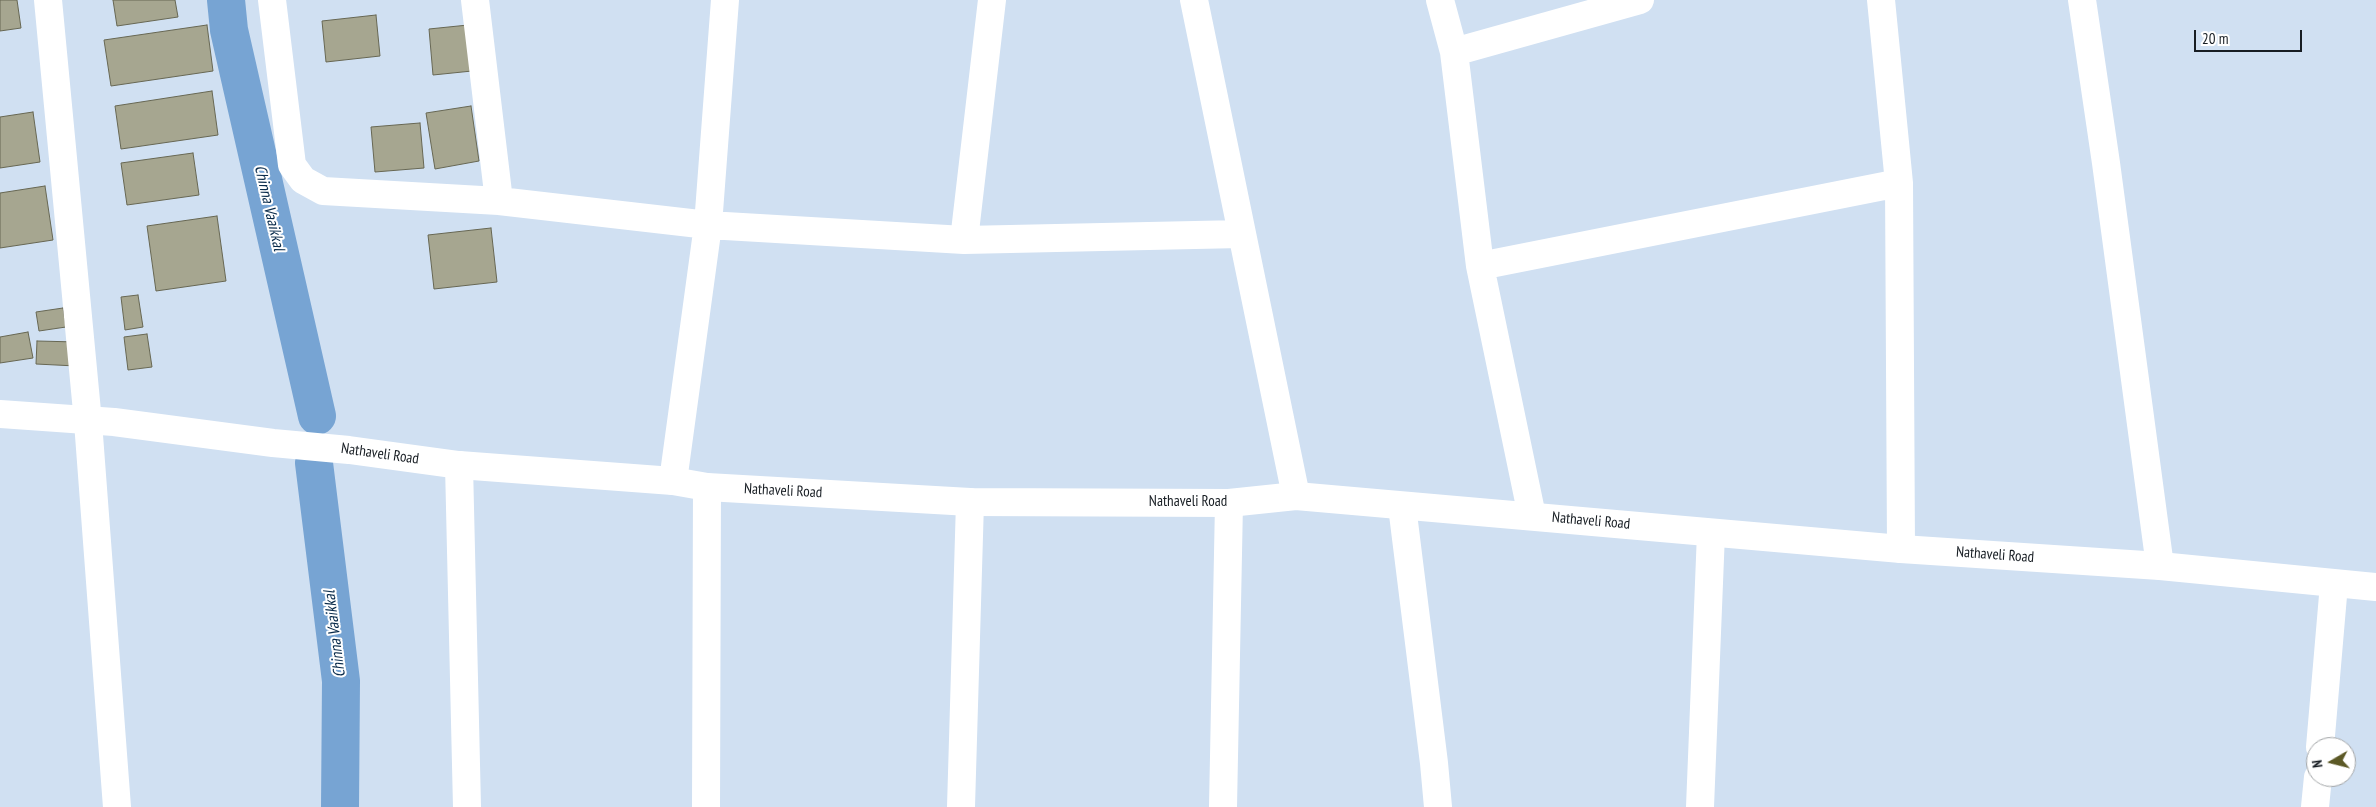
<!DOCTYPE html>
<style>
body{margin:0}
#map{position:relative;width:2376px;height:807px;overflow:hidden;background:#d0e0f2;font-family:"PT Sans Narrow",sans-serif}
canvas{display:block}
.north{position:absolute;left:2306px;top:737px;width:50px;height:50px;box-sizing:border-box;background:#fff;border:1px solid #a2a5a7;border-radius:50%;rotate:262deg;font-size:14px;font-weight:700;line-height:20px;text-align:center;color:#171d23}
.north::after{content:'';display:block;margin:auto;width:18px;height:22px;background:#5c5926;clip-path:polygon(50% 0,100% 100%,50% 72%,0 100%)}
.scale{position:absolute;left:2194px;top:30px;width:108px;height:22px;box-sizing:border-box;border:2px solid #171d23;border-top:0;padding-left:6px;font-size:15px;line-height:18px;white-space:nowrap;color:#171d23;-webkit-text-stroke:4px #fff;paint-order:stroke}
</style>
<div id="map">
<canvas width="2376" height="807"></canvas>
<div class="north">N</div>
<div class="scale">20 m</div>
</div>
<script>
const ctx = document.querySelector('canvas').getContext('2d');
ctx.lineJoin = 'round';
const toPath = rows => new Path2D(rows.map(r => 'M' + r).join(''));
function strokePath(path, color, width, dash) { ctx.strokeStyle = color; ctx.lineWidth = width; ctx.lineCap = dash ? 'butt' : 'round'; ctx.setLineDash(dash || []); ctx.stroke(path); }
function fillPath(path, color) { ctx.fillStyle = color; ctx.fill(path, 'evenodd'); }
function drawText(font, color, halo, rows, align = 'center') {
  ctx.font = font + ' "PT Sans Narrow",sans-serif'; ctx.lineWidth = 4; ctx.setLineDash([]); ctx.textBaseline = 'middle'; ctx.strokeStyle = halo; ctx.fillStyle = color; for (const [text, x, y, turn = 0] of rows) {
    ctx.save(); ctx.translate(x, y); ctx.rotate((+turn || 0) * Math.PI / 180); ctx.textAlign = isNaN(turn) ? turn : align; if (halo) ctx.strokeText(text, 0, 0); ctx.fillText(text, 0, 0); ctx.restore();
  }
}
strokePath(toPath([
 [226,0,229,30,317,416],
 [314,463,341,681,340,807]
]), '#77a4d3', 38);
const building = toPath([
 [0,0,17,0,21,28,0,31,0,0],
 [113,0,175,0,178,17,117,26,113,0],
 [376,15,380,56,326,62,322,21,376,15],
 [207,25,213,71,111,86,104,40,207,25],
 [468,25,472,71,433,75,429,29,468,25],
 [212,91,218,135,121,149,115,106,212,91],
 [471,106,479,161,435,169,426,113,471,106],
 [33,112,40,162,0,168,0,117,33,112],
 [420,123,424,168,375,172,371,127,420,123],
 [193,153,199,195,127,205,121,163,193,153],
 [45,186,53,240,0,248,0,193,45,186],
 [217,216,226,281,156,291,147,226,217,216],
 [491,228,497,282,434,289,428,235,491,228],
 [138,295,143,327,125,330,121,297,138,295],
 [63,308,66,327,39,331,36,312,63,308],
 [28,332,33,358,0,363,0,337,28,332],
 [147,334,152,367,128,370,124,337,147,334],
 [37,341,77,342,76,366,36,364,37,341]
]);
fillPath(building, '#a6a690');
strokePath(building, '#676753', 1);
strokePath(toPath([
 [48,0,88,422,117,807],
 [272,0,292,165,303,180,323,191,499,201,708,225,964,240,1241,234],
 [475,0,499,201],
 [1194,0,1296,496],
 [1440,0,1454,52,1480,266,1532,516],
 [1881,0,1899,183,1901,549],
 [2082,0,2106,163,2160,566],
 [1454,52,1640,0],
 [964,240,992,0],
 [1480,266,1899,183],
 [459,465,467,807],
 [673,481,708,225,725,0],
 [1402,506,1434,763,1438,807],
 [2320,747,2334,584],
 [706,807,707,487],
 [961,807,970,502],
 [1223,807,1229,503],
 [1700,807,1711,533],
 [2315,807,2318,777]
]), '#fff', 28);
strokePath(toPath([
 [0,414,114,422,273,443,349,450,459,465,673,481,707,487,970,502,1229,503,1296,496,1901,549,2160,566,2376,587]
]), '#fff', 28);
drawText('15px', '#171d23', '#fff', [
 ["Nathaveli Road",380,454,8],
 ["Nathaveli Road",783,491,3],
 ["Nathaveli Road",1188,502],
 ["Nathaveli Road",1591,521,5],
 ["Nathaveli Road",1995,555,4]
]);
drawText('italic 16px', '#082a4a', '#fff', [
 ["Chinna Vaaikkal",269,208,77],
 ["Chinna Vaaikkal",335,634,-97]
]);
</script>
